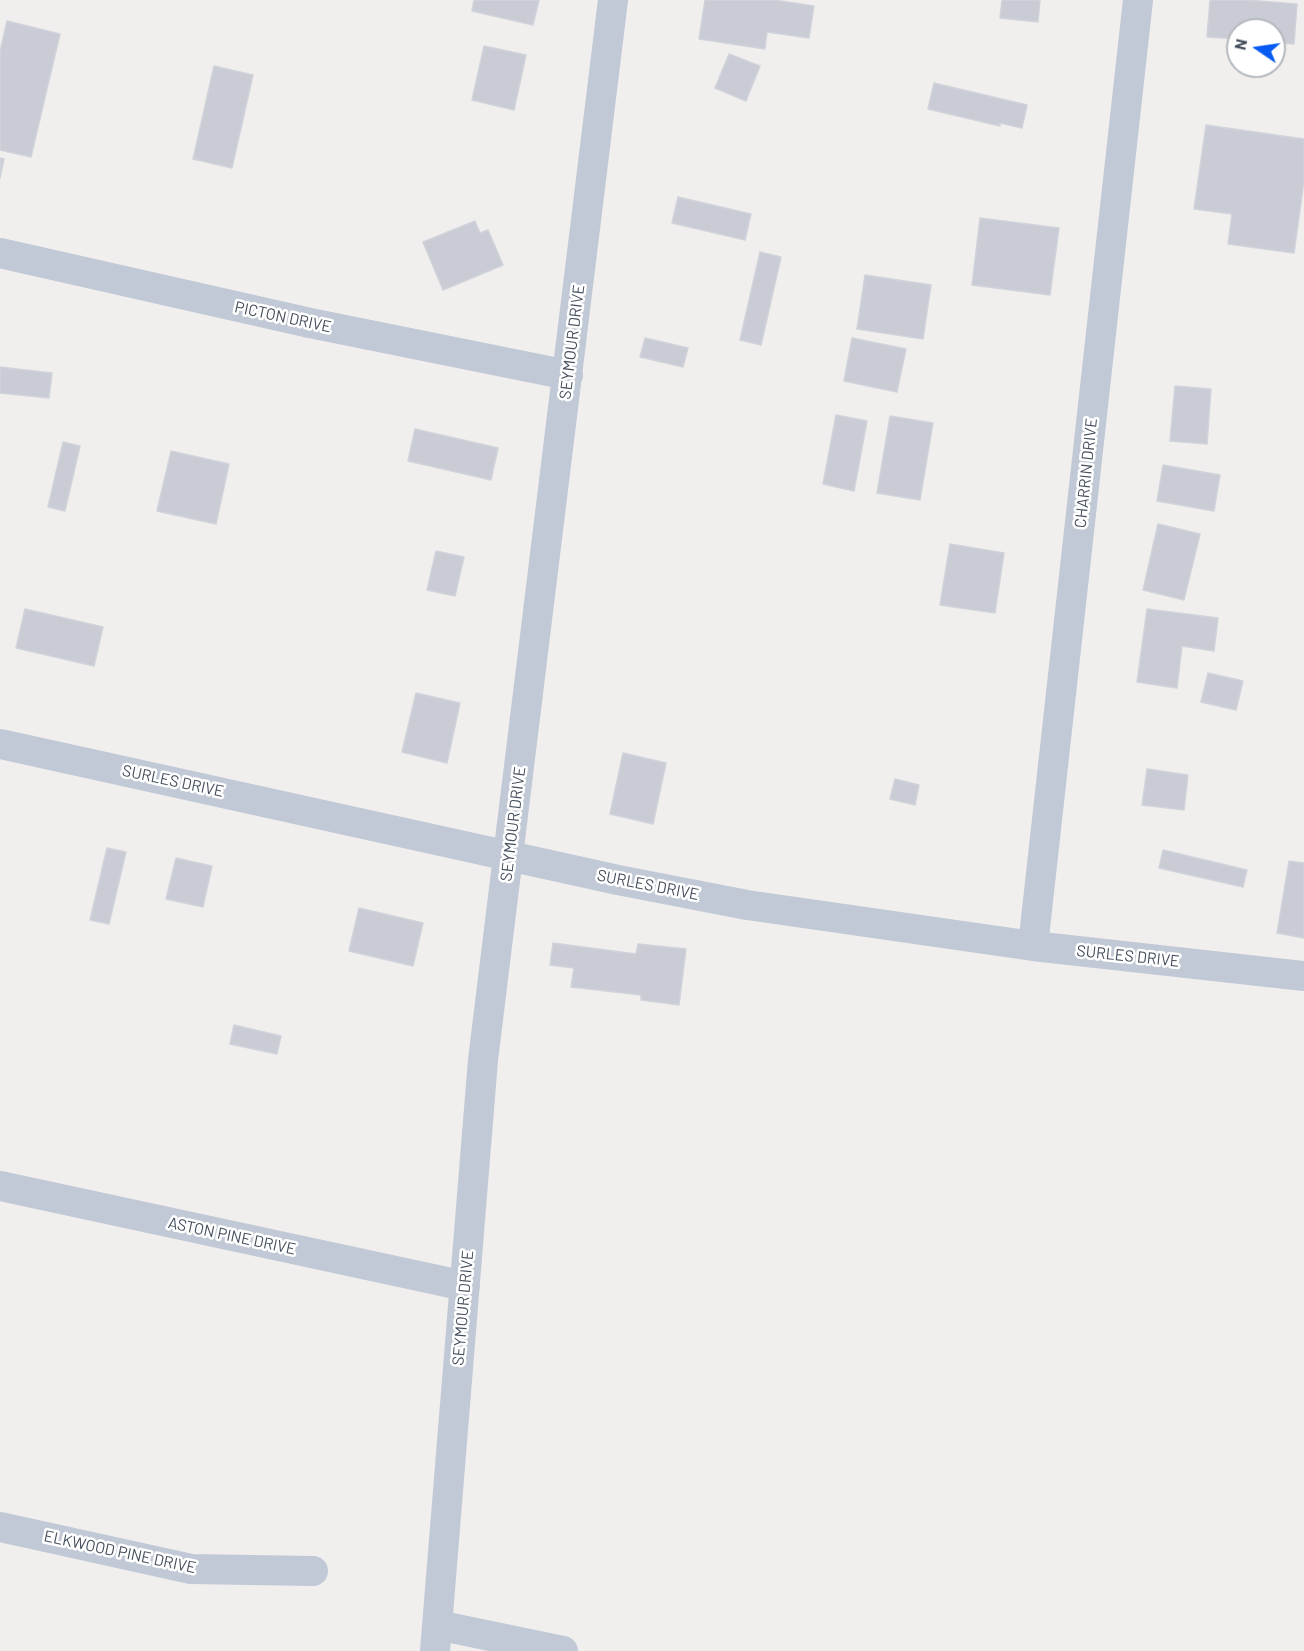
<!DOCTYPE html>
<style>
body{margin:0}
#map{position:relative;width:1304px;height:1651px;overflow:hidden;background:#f1eeee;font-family:Barlow,sans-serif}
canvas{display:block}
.north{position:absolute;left:1226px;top:18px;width:60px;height:60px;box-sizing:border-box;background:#fff;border:2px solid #b4b9be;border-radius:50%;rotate:283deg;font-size:16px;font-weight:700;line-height:24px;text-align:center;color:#444f5d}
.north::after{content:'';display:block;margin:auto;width:21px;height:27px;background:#075af2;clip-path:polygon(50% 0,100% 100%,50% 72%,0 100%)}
</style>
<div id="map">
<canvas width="1304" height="1651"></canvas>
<div class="north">N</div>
</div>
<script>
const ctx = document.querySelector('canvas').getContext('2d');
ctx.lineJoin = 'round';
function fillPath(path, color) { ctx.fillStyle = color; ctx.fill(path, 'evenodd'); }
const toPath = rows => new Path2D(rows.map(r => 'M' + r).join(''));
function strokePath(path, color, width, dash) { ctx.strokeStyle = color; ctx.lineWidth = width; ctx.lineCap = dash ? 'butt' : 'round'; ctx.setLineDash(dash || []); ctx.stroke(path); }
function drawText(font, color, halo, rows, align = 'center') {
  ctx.font = font + ' Barlow,sans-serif'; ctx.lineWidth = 5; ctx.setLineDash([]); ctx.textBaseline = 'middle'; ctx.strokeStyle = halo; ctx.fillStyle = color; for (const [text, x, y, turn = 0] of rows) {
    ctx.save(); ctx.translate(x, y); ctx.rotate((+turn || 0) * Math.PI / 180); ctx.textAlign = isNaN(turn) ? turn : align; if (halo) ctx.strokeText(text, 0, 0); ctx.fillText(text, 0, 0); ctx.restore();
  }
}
const building = toPath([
 [474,0,539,0,533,25,472,11,474,0],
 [705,0,774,0,814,6,809,38,767,32,765,49,699,39,705,0],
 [1002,0,1040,0,1038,22,1000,18,1002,0],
 [1210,0,1246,0,1297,4,1294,44,1274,42,1274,30,1238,30,1238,39,1207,37,1210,0],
 [7,21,60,34,31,157,0,150,0,52,7,21],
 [484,46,526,55,514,110,472,100,484,46],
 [729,54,760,66,746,101,715,88,729,54],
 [214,66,253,75,232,168,193,159,214,66],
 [934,83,1027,105,1022,128,1000,123,1000,126,928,109,934,83],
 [1206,125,1304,139,1304,181,1294,253,1228,244,1232,214,1194,209,1206,125],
 [0,158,4,159,0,178,0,158],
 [678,197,751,214,745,240,672,223,678,197],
 [980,218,1059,228,1050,295,972,285,980,218],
 [475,221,480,233,488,230,503,265,443,290,423,242,475,221],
 [760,252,781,257,761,345,740,340,760,252],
 [865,275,931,285,923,339,857,329,865,275],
 [645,338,688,348,683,367,640,357,645,338],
 [852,338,906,349,897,392,844,381,852,338],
 [0,367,52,373,49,398,0,393,0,367],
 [1175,386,1211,389,1207,444,1170,441,1175,386],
 [836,415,867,421,854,491,823,484,836,415],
 [890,416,933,423,920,500,877,493,890,416],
 [415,429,498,448,491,480,408,461,415,429],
 [63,442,80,446,65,511,48,507,63,442],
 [171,451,229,464,216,524,157,511,171,451],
 [1163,465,1220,475,1214,511,1157,501,1163,465],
 [1158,524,1200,534,1184,600,1143,590,1158,524],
 [950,544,1004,553,995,613,940,605,950,544],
 [436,551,464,557,455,596,427,590,436,551],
 [25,609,103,627,94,666,16,648,25,609],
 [1147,609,1218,618,1214,651,1182,646,1177,688,1137,682,1147,609],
 [1208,673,1243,681,1236,710,1201,702,1208,673],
 [416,693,460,703,447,763,402,752,416,693],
 [623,753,666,763,653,824,610,814,623,753],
 [1147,769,1188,775,1184,810,1142,805,1147,769],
 [895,779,919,785,915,805,890,799,895,779],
 [107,848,126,852,109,924,90,920,107,848],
 [1163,850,1247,870,1243,887,1159,868,1163,850],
 [176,858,212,866,203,907,166,899,176,858],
 [1289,861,1304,863,1304,938,1277,933,1289,861],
 [359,908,423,923,413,966,349,951,359,908],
 [553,943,636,954,638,944,686,949,679,1005,641,1000,641,995,571,987,574,968,550,965,553,943],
 [234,1025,281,1036,277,1054,230,1044,234,1025]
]);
fillPath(building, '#c9ccd4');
strokePath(building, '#d1d3da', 1.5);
strokePath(toPath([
 [0,253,310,323,568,375],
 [0,744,618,880,747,905,1033,946,1304,976],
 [1033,946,1138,0],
 [0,1186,465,1286],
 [0,1527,191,1569,313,1571],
 [437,1625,563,1651],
 [435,1651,483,1060,613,0]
]), '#c0c9d5', 30);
drawText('16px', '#444f5d', '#fff', [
 ["PICTON DRIVE",283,317,12],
 ["SEYMOUR DRIVE",572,342,-83],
 ["CHARRIN DRIVE",1086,473,-84],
 ["SURLES DRIVE",173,781,12],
 ["SEYMOUR DRIVE",513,824,-83],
 ["SURLES DRIVE",648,885,11],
 ["SURLES DRIVE",1128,956,6],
 ["ASTON PINE DRIVE",232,1236,12],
 ["SEYMOUR DRIVE",463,1308,-85],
 ["ELKWOOD PINE DRIVE",120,1552,12]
]);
</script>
